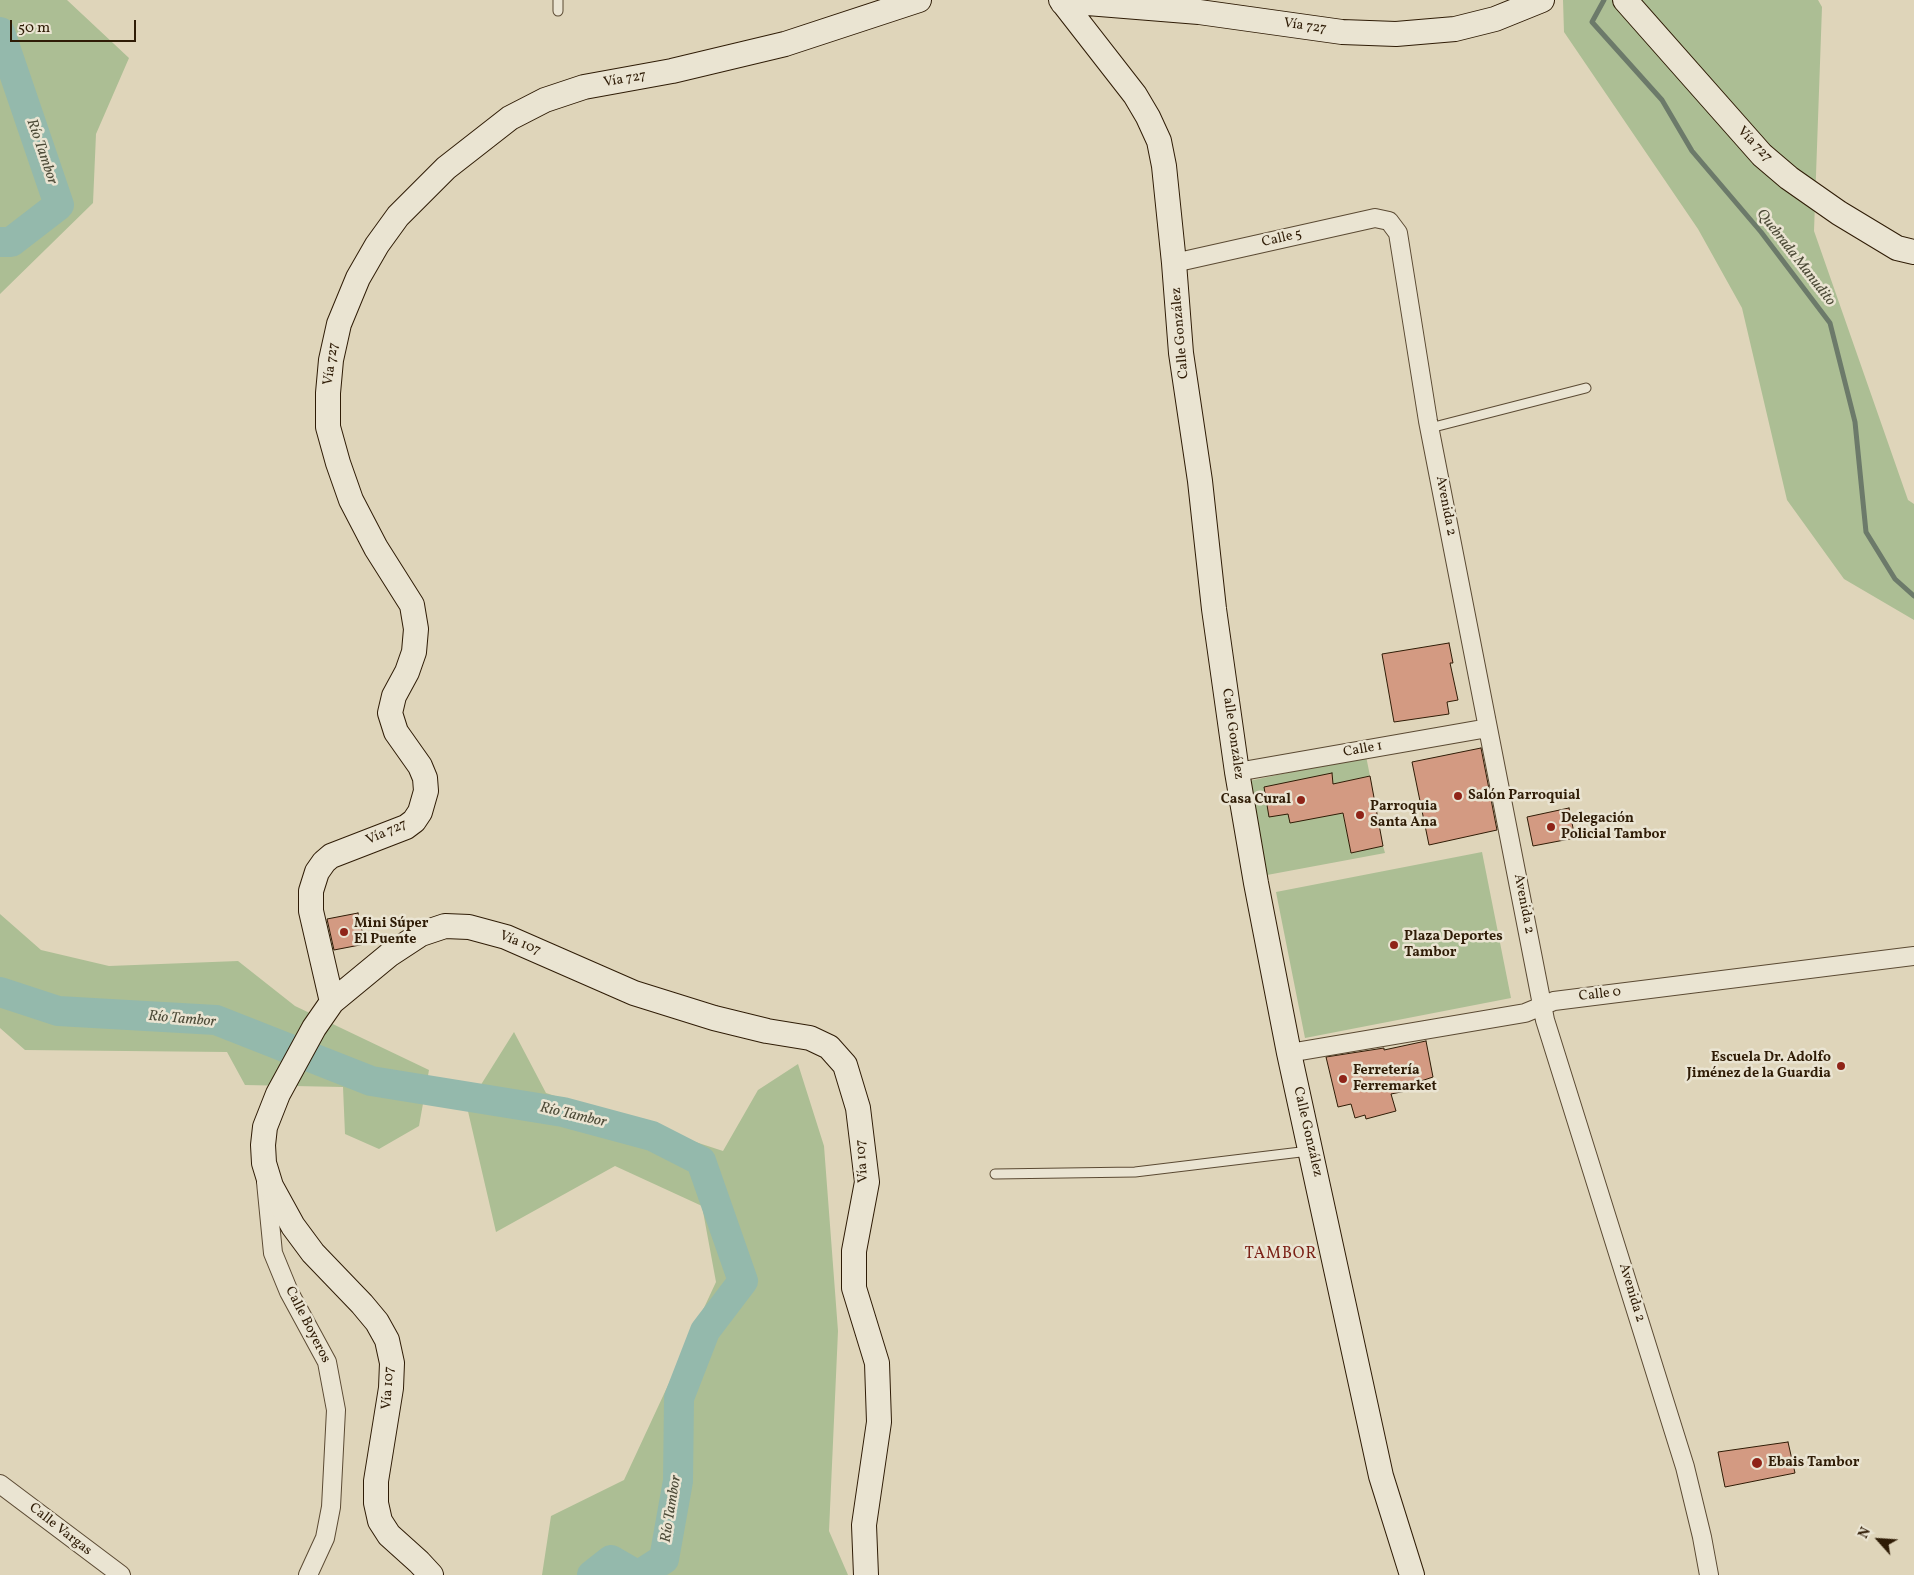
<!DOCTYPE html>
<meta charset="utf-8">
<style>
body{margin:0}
#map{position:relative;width:1914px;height:1575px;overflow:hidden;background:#dfd5ba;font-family:Vollkorn,serif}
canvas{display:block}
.north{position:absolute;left:1854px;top:1515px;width:50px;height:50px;-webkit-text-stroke:4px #eae4d2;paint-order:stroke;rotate:296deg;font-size:14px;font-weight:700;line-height:20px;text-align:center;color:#2f1c06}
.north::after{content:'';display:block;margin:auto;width:18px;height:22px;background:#2f1c06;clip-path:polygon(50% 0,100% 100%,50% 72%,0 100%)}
.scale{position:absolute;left:10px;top:20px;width:126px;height:22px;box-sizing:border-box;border:2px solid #2f1c06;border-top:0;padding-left:6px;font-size:15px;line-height:18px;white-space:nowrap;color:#2f1c06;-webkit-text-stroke:4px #eae4d2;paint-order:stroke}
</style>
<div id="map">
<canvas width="1914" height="1575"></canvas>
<div class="north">N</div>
<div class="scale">50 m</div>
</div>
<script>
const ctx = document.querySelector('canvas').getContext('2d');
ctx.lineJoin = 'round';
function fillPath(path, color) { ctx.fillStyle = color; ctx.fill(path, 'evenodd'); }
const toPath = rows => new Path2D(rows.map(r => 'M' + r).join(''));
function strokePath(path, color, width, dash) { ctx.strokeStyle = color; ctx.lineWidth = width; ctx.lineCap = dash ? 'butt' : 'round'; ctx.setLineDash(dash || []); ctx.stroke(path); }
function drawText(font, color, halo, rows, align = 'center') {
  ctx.font = font + ' Vollkorn,serif'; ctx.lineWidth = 5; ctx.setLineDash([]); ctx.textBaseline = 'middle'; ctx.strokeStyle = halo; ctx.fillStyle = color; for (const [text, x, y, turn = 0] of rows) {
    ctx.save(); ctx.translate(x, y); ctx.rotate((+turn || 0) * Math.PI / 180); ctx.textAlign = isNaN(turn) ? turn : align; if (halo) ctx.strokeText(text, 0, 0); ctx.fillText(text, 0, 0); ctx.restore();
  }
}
fillPath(toPath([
 [0,0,67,0,129,58,96,134,93,203,0,294],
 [1563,0,1818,0,1822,7,1814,231,1908,500,1914,504,1914,620,1844,579,1787,500,1742,308,1698,229,1564,32],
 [1366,756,1370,776,1337,783,1351,853,1383,846,1385,853,1267,875,1249,781],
 [1482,852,1511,998,1305,1038,1276,892],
 [0,914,41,950,109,966,238,961,295,1006,429,1070,419,1126,379,1149,345,1134,343,1087,245,1085,227,1052,25,1050,0,1028],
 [514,1032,546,1093,723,1151,758,1090,798,1064,824,1146,838,1331,829,1531,848,1575,542,1575,551,1516,624,1480,716,1282,702,1206,615,1166,496,1232,467,1107]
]), '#acbe94');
strokePath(toPath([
 [1604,0,1592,22,1662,100,1692,151,1761,232,1830,323,1855,422,1866,532,1895,579,1914,596]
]), '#6c7a6a', 5);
strokePath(toPath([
 [0,32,59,205,11,242,0,242],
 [0,992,58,1011,216,1020,371,1081,563,1112,652,1136,701,1161,743,1281,705,1331,679,1398,678,1481,664,1559,639,1575],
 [592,1575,611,1560,637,1575]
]), '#94b9ac', 30);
const building = toPath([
 [1449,643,1453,663,1450,663,1458,700,1447,702,1449,714,1394,722,1382,654,1449,643],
 [1481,748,1497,830,1429,845,1412,762,1481,748],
 [1332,773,1333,784,1370,776,1383,846,1351,853,1343,813,1290,823,1288,814,1269,817,1264,787,1332,773],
 [1569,808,1575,838,1533,846,1527,817,1569,808],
 [358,913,365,944,334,950,327,919,358,913],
 [1426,1041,1433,1077,1415,1083,1416,1089,1391,1094,1396,1111,1366,1119,1365,1115,1355,1118,1351,1104,1338,1107,1326,1057,1384,1048,1384,1050,1426,1041],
 [1788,1442,1795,1473,1725,1487,1718,1452,1788,1442]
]);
fillPath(building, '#d39a82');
strokePath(building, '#2f1c06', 1);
const lane = toPath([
 [558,0,558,11],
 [1430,428,1586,388],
 [995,1174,1135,1172,1309,1151]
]);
const street = toPath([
 [1174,263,1375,218,1389,221,1398,233,1428,421,1545,1020,1685,1467,1702,1537,1709,1575],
 [1237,772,1488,728],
 [1289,1053,1525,1013,1554,1001,1914,956],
 [266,1182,273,1253,289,1292,327,1362,336,1410,331,1507,325,1538,308,1575],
 [0,1484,121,1575]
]);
const secondary = toPath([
 [1061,0,1135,95,1148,117,1159,141,1164,166,1174,263,1181,353,1200,481,1214,609,1237,772,1256,883,1289,1053,1381,1476,1412,1575],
 [1625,0,1762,155,1789,178,1839,213,1897,248,1914,252],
 [1063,3,1075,2,1199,12,1342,32,1396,34,1455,29,1495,19,1542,0],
 [332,1002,311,911,311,891,317,872,324,862,331,856,406,827,414,821,420,812,426,791,425,778,420,766,396,732,390,713,394,696,407,672,414,652,416,629,412,605,376,548,351,500,338,463,328,427,328,393,331,360,339,324,358,278,377,245,398,216,446,168,510,118,545,100,584,87,672,71,785,44,919,0],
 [431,1575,419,1562,389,1535,380,1521,376,1503,376,1481,391,1388,392,1363,387,1340,377,1322,362,1304,313,1253,293,1226,271,1186,264,1163,263,1145,265,1127,278,1094,314,1028,332,1002,389,955,421,934,445,926,469,927,506,937,634,993,714,1018,767,1031,810,1038,829,1047,845,1065,858,1108,867,1182,854,1251,854,1288,877,1363,879,1422,864,1525,866,1575]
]);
strokePath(lane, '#5b4a33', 11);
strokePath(street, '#5b4a33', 20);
strokePath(secondary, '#2f1c06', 26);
strokePath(lane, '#eae4d2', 9);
strokePath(street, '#eae4d2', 18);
strokePath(secondary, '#eae4d2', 24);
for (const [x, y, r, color] of [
 [1458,796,5,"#8f2418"],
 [1301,800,5,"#8f2418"],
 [1360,815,5,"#8f2418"],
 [1551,827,5,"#8f2418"],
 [344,932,5,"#8f2418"],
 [1394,945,5,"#8f2418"],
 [1841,1066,5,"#8f2418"],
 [1343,1079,5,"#8f2418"],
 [1757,1463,6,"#8f2418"]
]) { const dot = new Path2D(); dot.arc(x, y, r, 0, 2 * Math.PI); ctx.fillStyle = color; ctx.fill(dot); strokePath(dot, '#eae4d2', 2); }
drawText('14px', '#2f1c06', '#eae4d2', [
 ["Vía 727",1305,27,8],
 ["Vía 727",625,80,-10],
 ["Vía 727",1754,145,46],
 ["Calle 5",1282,239,-13],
 ["Calle González",1181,333,-95],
 ["Vía 727",332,364,-82],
 ["Avenida 2",1445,506,79],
 ["Calle González",1232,734,82],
 ["Calle 1",1363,750,-10],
 ["Vía 727",387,833,-24],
 ["Avenida 2",1523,904,79],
 ["Vía 107",520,944,22],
 ["Calle 0",1600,995,-7],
 ["Calle González",1307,1132,77],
 ["Vía 107",863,1161,-94],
 ["Avenida 2",1631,1293,73],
 ["Calle Boyeros",307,1325,63],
 ["Vía 107",389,1388,-86],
 ["Calle Vargas",60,1530,38]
]);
drawText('bold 14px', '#2f1c06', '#eae4d2', [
 ["Salón Parroquial",1468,796],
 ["Casa Cural",1291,800,"right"],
 ["Parroquia",1370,807],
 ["Santa Ana",1370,823],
 ["Delegación",1561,819],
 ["Policial Tambor",1561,835],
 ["Mini Súper",354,924],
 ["El Puente",354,940],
 ["Plaza Deportes",1404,937],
 ["Tambor",1404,953],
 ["Escuela Dr. Adolfo",1831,1058,"right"],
 ["Jiménez de la Guardia",1831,1074,"right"],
 ["Ferretería",1353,1071],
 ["Ferremarket",1353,1087],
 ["Ebais Tambor",1768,1463]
], 'left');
drawText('italic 15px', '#4d4b38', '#eae4d2', [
 ["Río Tambor",41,152,71],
 ["Quebrada Manudito",1795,258,52],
 ["Río Tambor",182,1020,5],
 ["Río Tambor",573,1116,13],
 ["Río Tambor",672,1509,-81]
]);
ctx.letterSpacing = '1px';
drawText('16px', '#7a1f14', '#eae4d2', [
 ["TAMBOR",1281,1255]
]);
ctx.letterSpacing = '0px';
</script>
